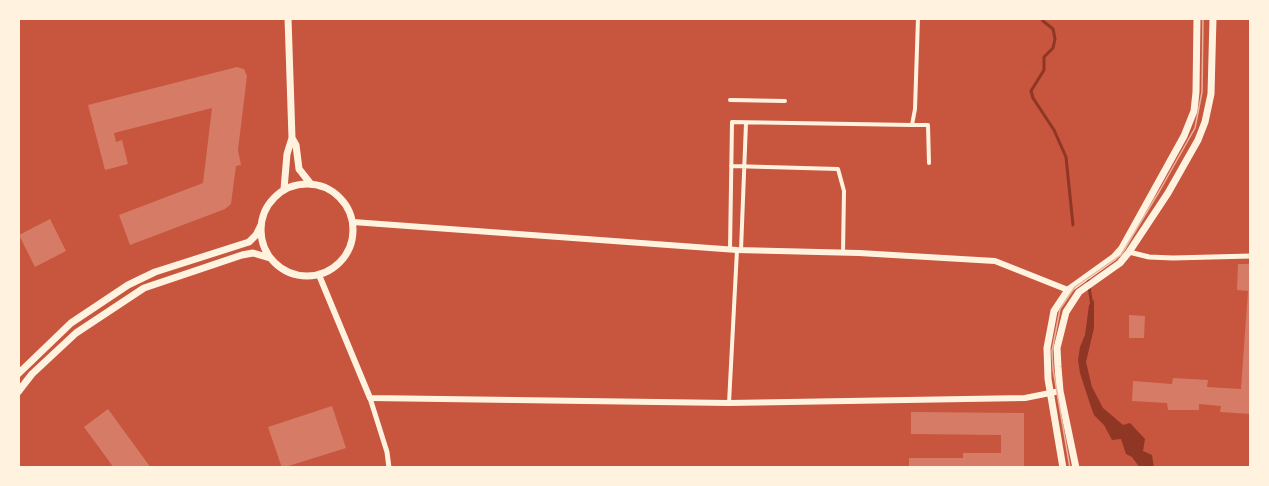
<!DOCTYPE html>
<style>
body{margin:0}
#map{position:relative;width:1269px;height:486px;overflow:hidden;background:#c8553d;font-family:"PT Sans",sans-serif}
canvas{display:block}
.frame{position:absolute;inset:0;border:20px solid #fff3e0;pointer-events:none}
</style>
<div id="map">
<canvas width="1269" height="486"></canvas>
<div class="frame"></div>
</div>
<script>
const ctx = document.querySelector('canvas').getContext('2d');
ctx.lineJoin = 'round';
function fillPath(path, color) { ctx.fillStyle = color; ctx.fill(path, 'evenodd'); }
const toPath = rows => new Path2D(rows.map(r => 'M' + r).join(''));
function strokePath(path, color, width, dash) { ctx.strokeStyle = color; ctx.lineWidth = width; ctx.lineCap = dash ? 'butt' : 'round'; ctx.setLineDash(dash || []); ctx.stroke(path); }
fillPath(toPath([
 [1094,300,1094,328,1086,362,1092,387,1103,408,1123,425,1130,423,1145,439,1143,451,1152,455,1154,468,1140,468,1132,457,1126,454,1121,439,1112,440,1104,425,1094,415,1089,401,1080,373,1078,360,1080,347,1085,335,1089,305]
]), '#8f3625');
strokePath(toPath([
 [1042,18,1043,21,1053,29,1055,39,1053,48,1044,57,1044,70,1031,91,1033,98,1054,130,1066,157,1073,225],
 [1088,280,1092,306]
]), '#8f3625', 3);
fillPath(toPath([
 [237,67,244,69,247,76,238,150,241,165,236,166,231,204,225,209,130,245,119,215,203,183,212,108,114,133,116,142,122,140,128,164,105,170,88,105],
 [50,219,66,251,35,267,19,235],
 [1238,264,1251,264,1251,414,1220,412,1221,406,1199,404,1199,410,1168,410,1167,403,1132,401,1133,381,1172,384,1173,378,1208,380,1207,387,1241,389,1248,291,1237,290],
 [1129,315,1145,316,1144,338,1129,338],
 [332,406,346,448,282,468,268,427],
 [108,409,151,468,114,468,84,427],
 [911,412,1024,413,1024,468,909,468,909,458,963,458,963,453,1001,453,1001,435,911,434]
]), '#d67c66');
strokePath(toPath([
 [730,100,785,101],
 [912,125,928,125,929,163],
 [731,166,838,169,844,191,843,252],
 [730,249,732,122,912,125,915,109,918,18],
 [741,250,746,123],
 [729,403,737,250]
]), '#fff3e0', 4);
strokePath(toPath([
 [1129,252,1149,257,1173,258,1251,256],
 [370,398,387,452,389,468]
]), '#fff3e0', 5);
strokePath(toPath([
 [353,222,737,250,859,253,995,261,1068,290],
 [319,275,370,398,729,403,1025,398,1060,391]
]), '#fff3e0', 6);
strokePath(toPath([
 [292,138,296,145,299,169,310,183],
 '261 230a46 46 0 1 1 92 0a46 46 0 1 1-92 0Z',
 [284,189,287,154,292,138,288,18],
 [18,374,71,323,128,285,155,272,249,242,256,235,261,225],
 [18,392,32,374,76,333,144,288,242,255,253,253,270,258],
 [1063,468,1048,379,1047,348,1054,311,1068,290,1114,257,1122,248,1184,136,1194,111,1196,92,1197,18],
 [1076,468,1060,391,1058,367,1057,348,1066,312,1079,292,1120,263,1129,252,1168,193,1198,140,1205,122,1211,94,1213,18]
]), '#fff3e0', 7);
strokePath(toPath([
 [1070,468,1053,369,1052,351,1060,309,1075,287,1121,255,1160,190,1195,128,1202,92,1203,18]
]), '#e9b49f', 1.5);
</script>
